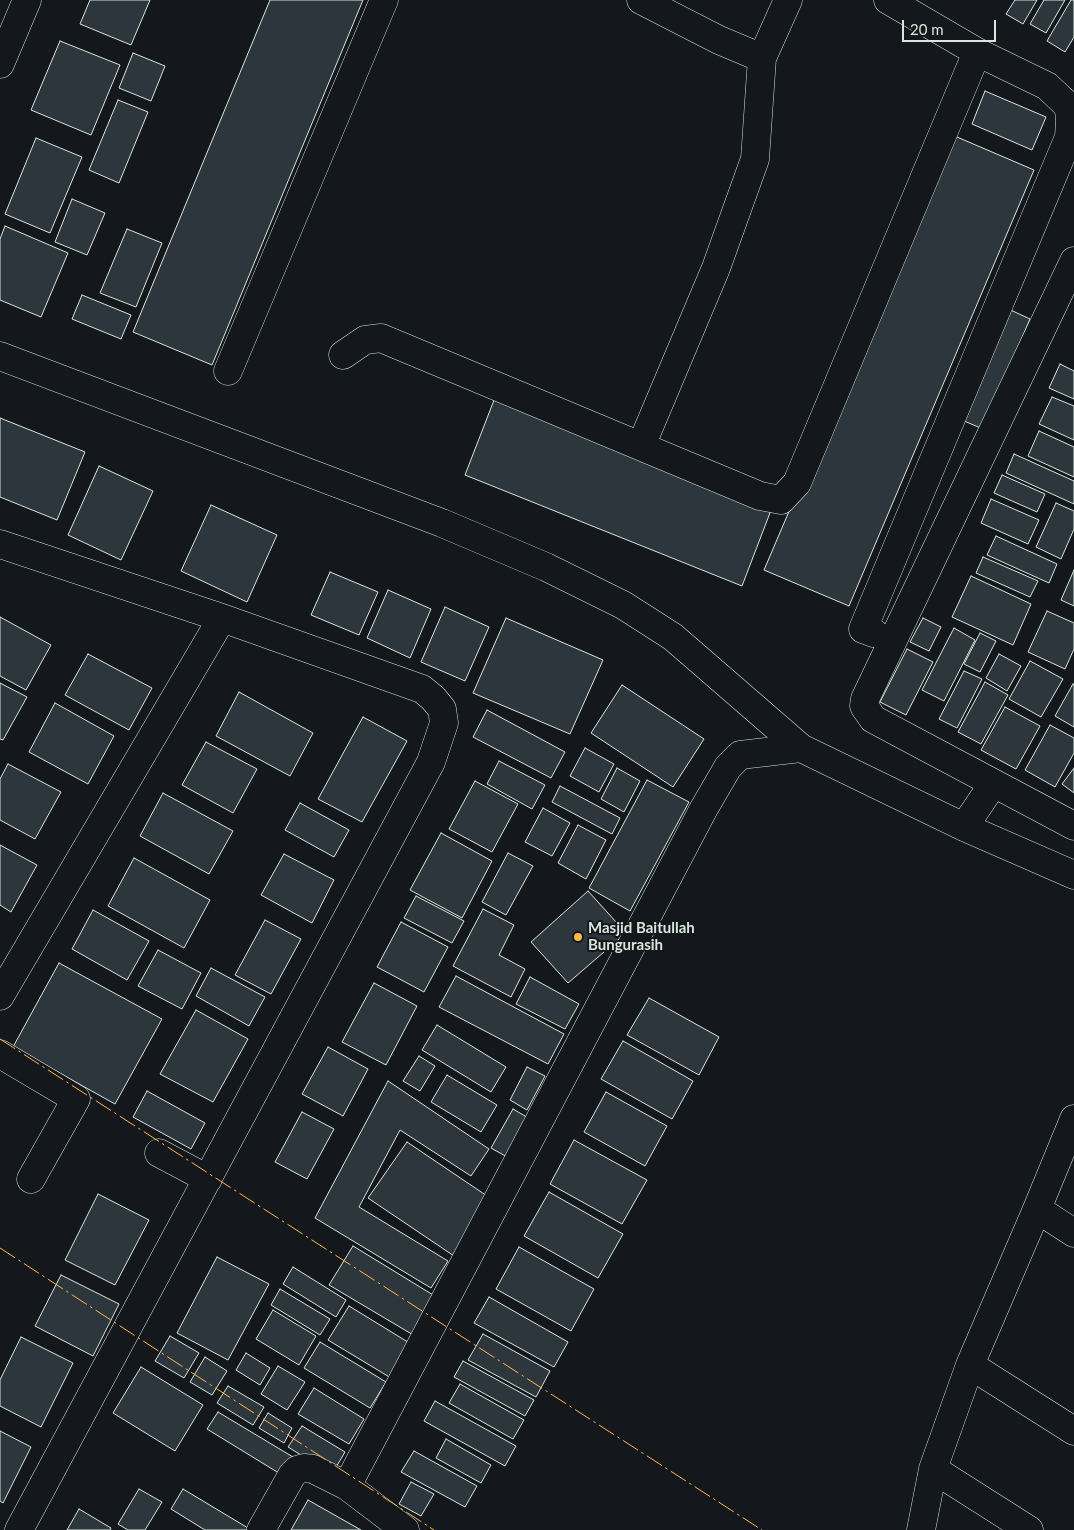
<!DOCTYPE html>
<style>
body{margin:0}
#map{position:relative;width:1074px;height:1530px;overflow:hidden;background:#14181c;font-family:Lato,sans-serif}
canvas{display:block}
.scale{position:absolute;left:902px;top:20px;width:94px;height:22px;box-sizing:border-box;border:2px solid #d8e6dc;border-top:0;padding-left:6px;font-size:15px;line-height:18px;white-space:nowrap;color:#d8e6dc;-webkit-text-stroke:4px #14181c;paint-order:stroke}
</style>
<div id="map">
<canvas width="1074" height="1530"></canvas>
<div class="scale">20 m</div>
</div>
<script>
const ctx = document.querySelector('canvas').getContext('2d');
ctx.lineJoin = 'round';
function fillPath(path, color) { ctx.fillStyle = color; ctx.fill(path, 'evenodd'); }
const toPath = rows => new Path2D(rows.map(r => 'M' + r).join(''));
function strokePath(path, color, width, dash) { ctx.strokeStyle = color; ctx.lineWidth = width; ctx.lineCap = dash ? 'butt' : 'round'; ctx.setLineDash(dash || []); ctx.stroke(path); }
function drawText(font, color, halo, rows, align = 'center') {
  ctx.font = font + ' Lato,sans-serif'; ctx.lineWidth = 4; ctx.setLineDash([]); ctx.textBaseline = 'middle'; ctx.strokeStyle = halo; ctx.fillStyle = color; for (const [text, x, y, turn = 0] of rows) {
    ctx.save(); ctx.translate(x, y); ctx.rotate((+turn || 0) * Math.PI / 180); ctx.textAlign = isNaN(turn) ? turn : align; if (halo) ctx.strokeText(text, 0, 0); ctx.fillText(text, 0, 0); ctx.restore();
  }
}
const building = toPath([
 [90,0,150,0,131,45,80,24,90,0],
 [270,0,363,0,212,365,133,332,270,0],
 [1015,0,1037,0,1023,24,1006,14,1015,0],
 [1044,0,1065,0,1046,33,1030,24,1044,0],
 [1071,0,1074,0,1074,37,1065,52,1047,41,1071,0],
 [60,41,120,65,91,135,31,110,60,41],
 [133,53,165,66,151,101,119,88,133,53],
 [985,91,1046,117,1032,150,972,124,985,91],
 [118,100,148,112,119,183,89,170,118,100],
 [950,134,1034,170,849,606,764,570,950,134],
 [36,138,82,157,50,233,5,214,36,138],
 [72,199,105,213,87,255,55,242,72,199],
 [5,226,68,253,41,317,0,300,0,239,5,226],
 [127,229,162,243,136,307,100,293,127,229],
 [82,295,131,315,121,339,72,319,82,295],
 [1004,307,1030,319,983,429,957,418,1004,307],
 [1060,364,1074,371,1074,399,1049,388,1060,364],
 [496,395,773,505,742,586,465,475,496,395],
 [1052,397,1074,406,1074,440,1039,424,1052,397],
 [0,418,85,452,57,520,0,497,0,418],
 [1039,431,1074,447,1074,477,1028,456,1039,431],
 [1014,454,1074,481,1074,504,1006,473,1014,454],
 [99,466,153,491,121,560,68,535,99,466],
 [1002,475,1045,494,1037,512,994,493,1002,475],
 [991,499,1039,520,1028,544,981,523,991,499],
 [1056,503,1074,511,1074,529,1061,559,1036,547,1056,503],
 [211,505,277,535,247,602,181,571,211,505],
 [996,536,1057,564,1049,583,987,555,996,536],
 [983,557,1038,581,1030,597,976,573,983,557],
 [1074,570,1074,606,1061,600,1074,570],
 [330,572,378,592,359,635,311,615,330,572],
 [971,576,1031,604,1013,645,952,617,971,576],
 [388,590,431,609,410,658,367,638,388,590],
 [445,607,489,627,465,681,421,662,445,607],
 [1047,611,1074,623,1074,649,1065,669,1028,652,1047,611],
 [0,617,51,645,26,690,0,676,0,617],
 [506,618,603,660,570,734,473,693,506,618],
 [923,618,941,627,929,651,910,642,923,618],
 [954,628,975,640,944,701,922,690,954,628],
 [980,633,996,641,980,672,964,664,980,633],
 [907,649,933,662,906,715,880,702,907,649],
 [88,654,152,688,129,730,65,695,88,654],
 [999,654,1021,666,1007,691,986,678,999,654],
 [1030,661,1063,679,1041,717,1009,699,1030,661],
 [964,671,982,679,957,728,939,719,964,671],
 [985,682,1008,695,981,744,958,732,985,682],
 [0,683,27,697,3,740,0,739,0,683],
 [1073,684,1074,684,1074,727,1055,716,1073,684],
 [622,685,704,739,673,787,591,733,622,685],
 [239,692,313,733,290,776,216,736,239,692],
 [55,703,114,736,88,784,29,752,55,703],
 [1005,707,1040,726,1016,769,981,750,1005,707],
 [487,710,565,752,551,778,473,737,487,710],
 [363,717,407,741,362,822,318,799,363,717],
 [1050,725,1074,738,1074,753,1055,787,1025,770,1050,725],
 [206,742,257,769,233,813,182,785,206,742],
 [585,748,614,764,599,792,570,776,585,748],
 [499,761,545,785,532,809,487,784,499,761],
 [8,764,61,792,35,839,0,820,0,779,8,764],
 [617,768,640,781,624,812,601,799,617,768],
 [1074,768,1074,793,1062,784,1074,768],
 [647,780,689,802,630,911,589,888,647,780],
 [475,781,518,804,492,852,449,829,475,781],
 [560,786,620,818,612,834,552,802,560,786],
 [163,793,233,831,209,874,140,836,163,793],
 [300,803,349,830,334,857,285,830,300,803],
 [543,808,570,823,552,856,525,842,543,808],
 [578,825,606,840,586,879,558,863,578,825],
 [441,833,492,861,462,918,410,890,441,833],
 [0,845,37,865,11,912,0,905,0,845],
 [508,853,533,866,506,915,482,902,508,853],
 [284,854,334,880,312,923,261,895,284,854],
 [134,858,210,900,184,948,108,906,134,858],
 [588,891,626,933,568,983,531,942,588,891],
 [416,896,464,921,452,943,404,918,416,896],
 [483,909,514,925,499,955,525,969,511,997,453,966,483,909],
 [93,910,149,941,127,980,72,949,93,910],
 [265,920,301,939,271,994,235,975,265,920],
 [401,922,448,947,424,992,377,967,401,922],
 [158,950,201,973,182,1009,138,986,158,950],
 [59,963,162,1019,115,1104,13,1047,59,963],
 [211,968,265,997,249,1026,196,996,211,968],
 [456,976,564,1034,548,1064,439,1007,456,976],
 [530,977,579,1004,565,1029,516,1004,530,977],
 [374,983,417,1006,386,1065,342,1042,374,983],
 [649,998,719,1037,699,1075,627,1035,649,998],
 [196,1010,248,1039,213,1102,160,1074,196,1010],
 [437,1025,506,1067,491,1092,422,1050,437,1025],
 [623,1041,693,1081,672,1119,601,1079,623,1041],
 [328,1047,368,1069,343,1116,302,1094,328,1047],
 [419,1056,435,1066,420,1091,403,1081,419,1056],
 [527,1067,545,1076,527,1110,510,1100,527,1067],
 [447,1075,497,1105,481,1132,431,1102,447,1075],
 [388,1081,489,1149,471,1176,400,1130,359,1207,448,1261,431,1288,315,1218,388,1081],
 [147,1091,205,1123,191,1149,133,1117,147,1091],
 [606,1092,667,1126,645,1166,584,1132,606,1092],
 [513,1109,530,1119,509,1158,491,1148,513,1109],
 [302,1112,334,1129,307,1179,275,1162,302,1112],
 [574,1140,647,1180,622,1224,550,1184,574,1140],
 [407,1142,493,1200,454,1256,368,1198,407,1142],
 [549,1192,623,1234,598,1278,524,1236,549,1192],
 [98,1194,149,1220,115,1285,65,1260,98,1194],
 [353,1246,438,1298,415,1336,329,1285,353,1246],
 [519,1247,594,1289,571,1331,496,1289,519,1247],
 [217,1257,269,1284,228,1360,177,1333,217,1257],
 [293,1267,346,1300,336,1317,283,1284,293,1267],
 [61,1275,119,1304,93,1356,35,1326,61,1275],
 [280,1289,330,1319,320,1335,271,1305,280,1289],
 [489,1297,568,1342,554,1367,474,1323,489,1297],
 [349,1306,411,1344,391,1378,328,1340,349,1306],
 [273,1310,316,1336,299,1365,256,1339,273,1310],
 [483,1334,550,1371,536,1397,468,1360,483,1334],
 [170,1336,199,1353,184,1378,155,1361,170,1336],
 [21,1337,73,1363,41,1427,0,1406,0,1380,21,1337],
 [320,1342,386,1382,370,1408,304,1368,320,1342],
 [246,1353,270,1368,260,1385,236,1370,246,1353],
 [205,1357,227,1371,212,1395,190,1382,205,1357],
 [463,1361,534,1400,525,1416,454,1377,463,1361],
 [278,1366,305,1382,287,1410,261,1394,278,1366],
 [141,1367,203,1405,175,1451,113,1413,141,1367],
 [460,1384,524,1420,513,1439,449,1403,460,1384],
 [228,1386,264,1407,253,1425,217,1403,228,1386],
 [314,1388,364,1419,349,1444,298,1414,314,1388],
 [435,1401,516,1446,505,1466,424,1421,435,1401],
 [218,1412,293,1457,282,1475,207,1429,218,1412],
 [268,1413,292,1428,284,1443,259,1428,268,1413],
 [302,1426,345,1452,332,1474,288,1447,302,1426],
 [0,1431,31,1447,3,1503,0,1501,0,1431],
 [446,1439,491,1465,481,1483,436,1458,446,1439],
 [414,1451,477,1486,465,1507,401,1472,414,1451],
 [411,1482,434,1494,421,1516,399,1504,411,1482],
 [139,1489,162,1502,145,1530,128,1530,118,1524,139,1489],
 [183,1489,248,1528,247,1530,205,1530,171,1509,183,1489],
 [308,1500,361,1530,291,1530,308,1500],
 [79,1509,111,1528,110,1530,67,1530,79,1509]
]);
fillPath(building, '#2c363c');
strokePath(building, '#d8e6dc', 1);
const minor = toPath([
 [641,0,719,40,762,58,788,0],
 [0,64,27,0],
 [1074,261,865,699,864,706,873,719,1074,826],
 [343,355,365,340,381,338,760,496,781,500,797,483,977,52],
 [0,356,442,523,546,567,623,605,673,637,801,748,964,827,1074,875],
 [228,371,384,0],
 [641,446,716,268,755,159,762,58],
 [0,544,222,618,422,689,433,698,442,709,444,723,431,762,19,1530],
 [874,633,863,629,1069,137,1070,121,1069,109,1065,103,1047,86,977,52,888,0],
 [964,827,993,784],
 [0,996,222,618],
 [0,1054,76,1099,31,1179],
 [159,1153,208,1179],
 [1037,1209,1074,1233],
 [970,1365,1074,1431],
 [933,1469,1029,1530],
 [347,1486,703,810,728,767,740,755,801,748],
 [261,1530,292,1475,297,1470,304,1468,313,1469,347,1486,405,1530],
 [921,1530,933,1469,970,1365,1037,1209,1074,1119]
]);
strokePath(minor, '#d8e6dc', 29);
strokePath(minor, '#14181c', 28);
strokePath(toPath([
 [0,1039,762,1530],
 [0,1248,434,1530]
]), '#ffb74d', 1, [18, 4, 2.5, 4]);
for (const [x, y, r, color] of [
 [578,937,5,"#ffb74d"]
]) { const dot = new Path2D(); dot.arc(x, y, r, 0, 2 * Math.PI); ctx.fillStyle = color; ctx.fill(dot); strokePath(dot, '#14181c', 2); }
drawText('bold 15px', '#d8e6dc', '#14181c', [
 ["Masjid Baitullah",588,928],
 ["Bungurasih",588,945]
], 'left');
</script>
